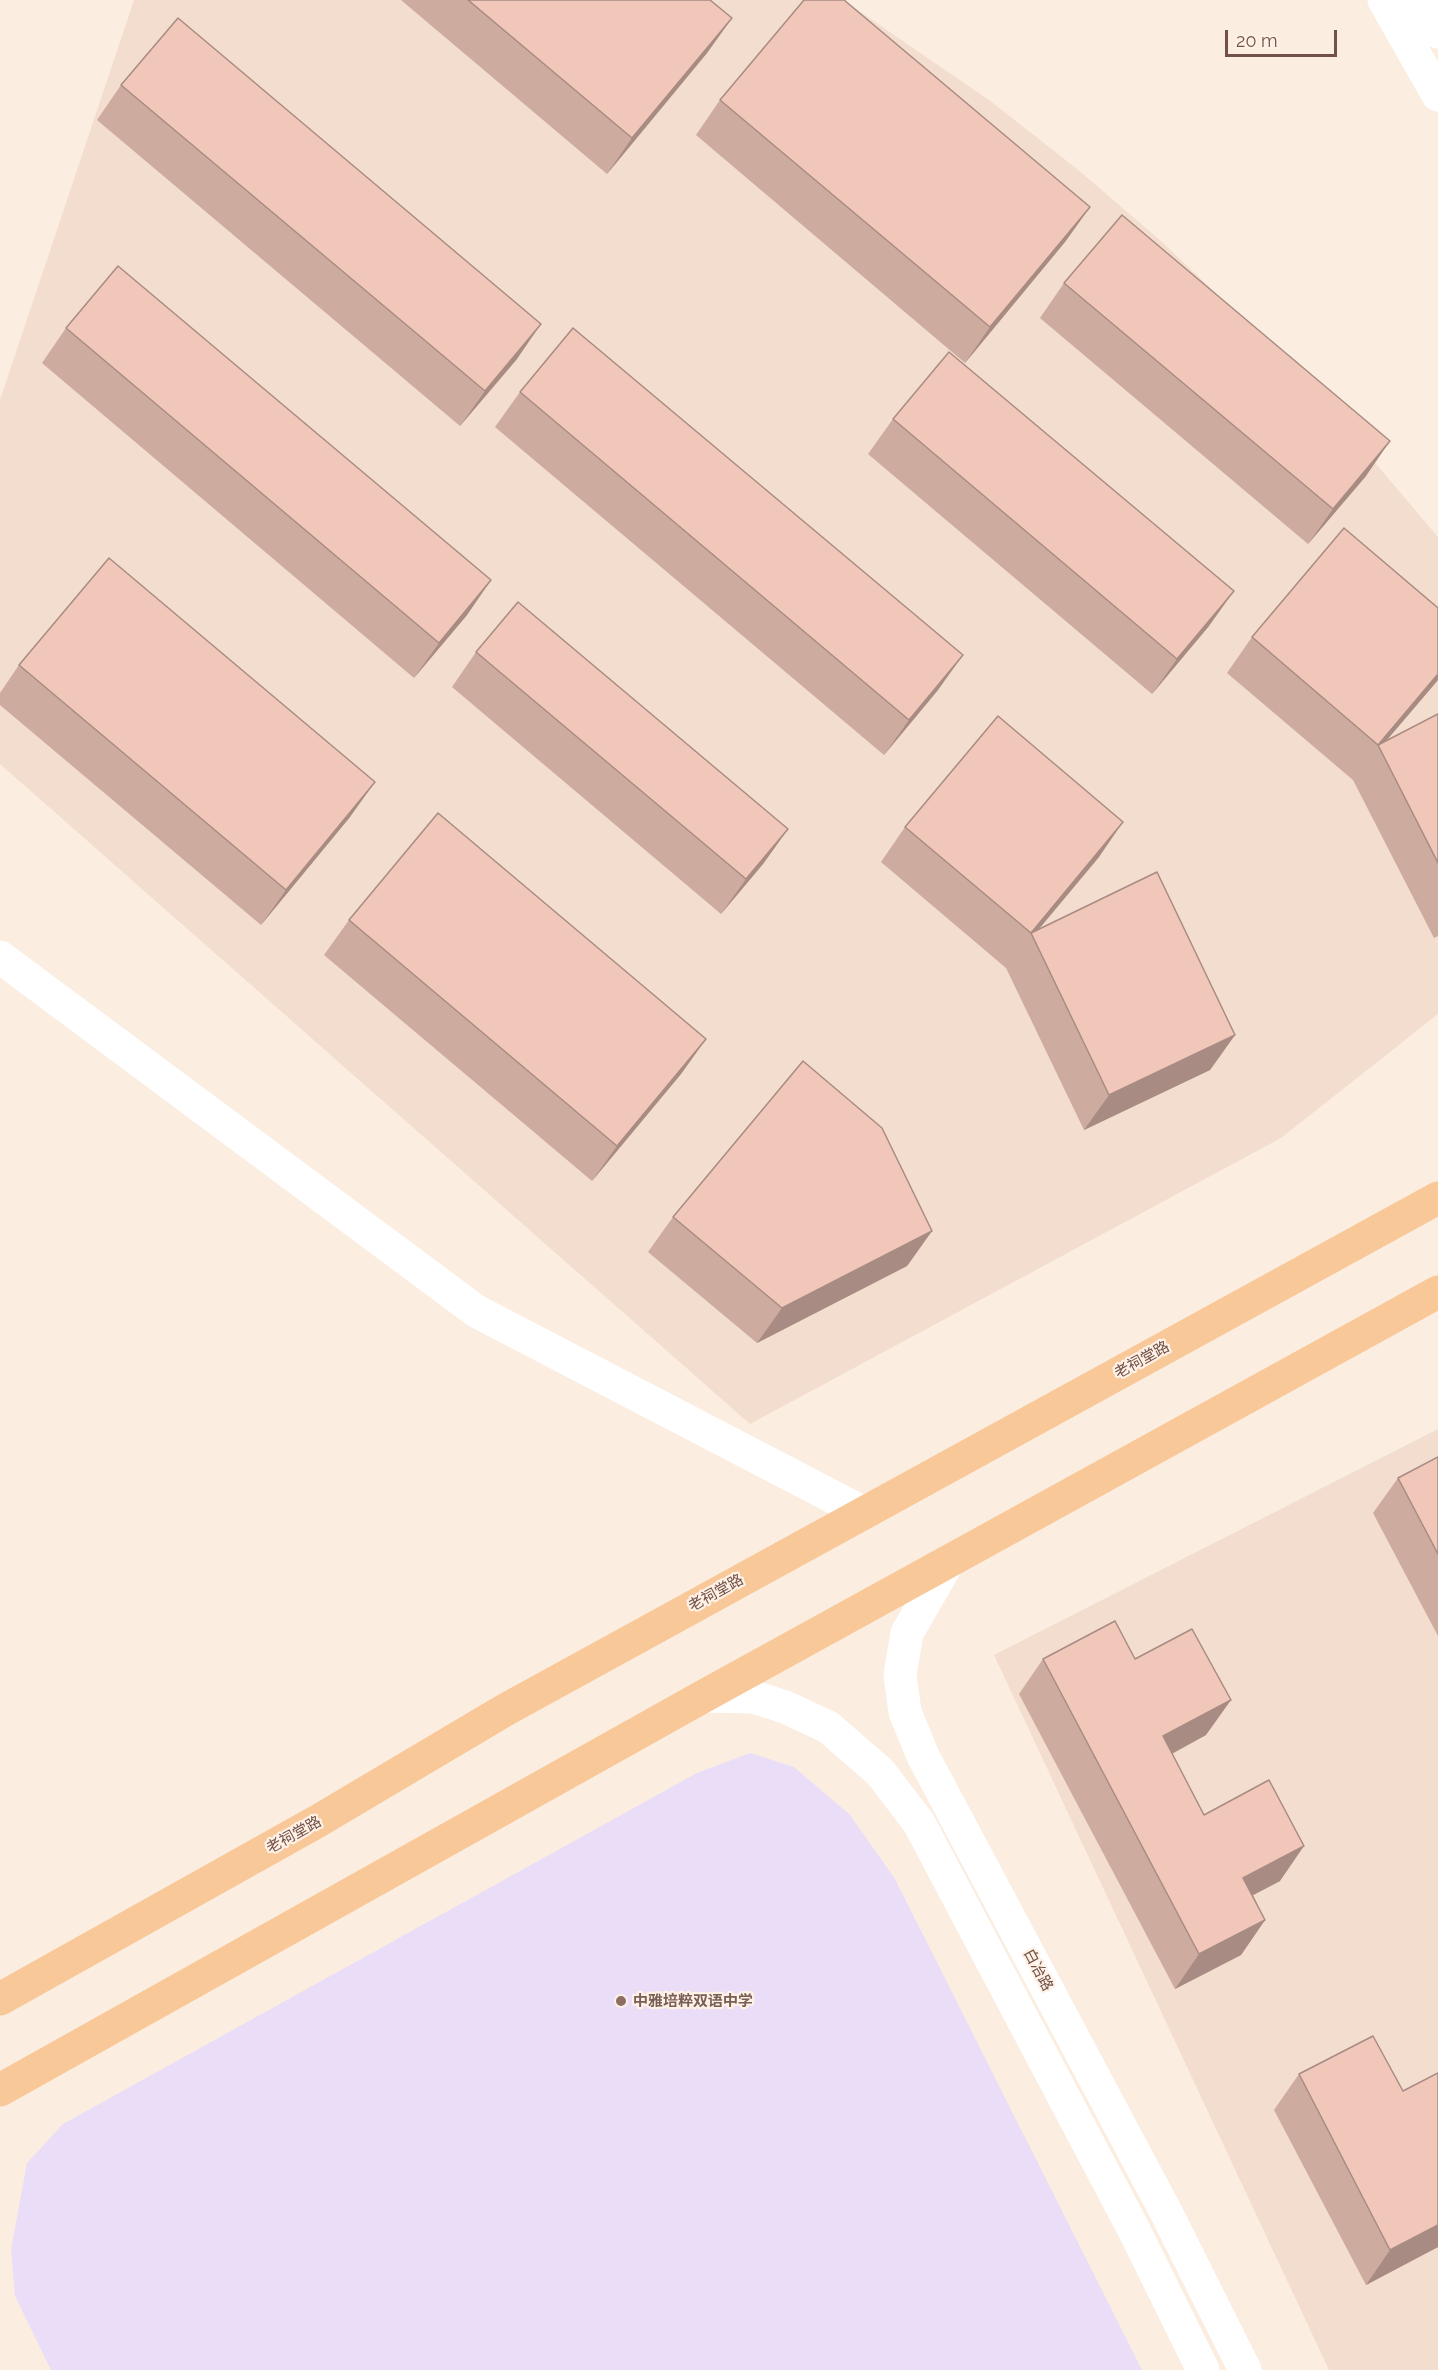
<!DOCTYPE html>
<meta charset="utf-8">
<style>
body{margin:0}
#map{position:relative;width:1438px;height:2370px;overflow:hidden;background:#fbede0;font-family:Raleway,sans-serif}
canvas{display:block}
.scale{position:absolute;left:1225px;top:30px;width:112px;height:27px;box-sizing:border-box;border:3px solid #715148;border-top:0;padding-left:8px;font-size:18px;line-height:21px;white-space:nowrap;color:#715148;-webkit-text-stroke:4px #fff1e6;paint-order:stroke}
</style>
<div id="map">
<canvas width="1438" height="2370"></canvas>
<div class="scale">20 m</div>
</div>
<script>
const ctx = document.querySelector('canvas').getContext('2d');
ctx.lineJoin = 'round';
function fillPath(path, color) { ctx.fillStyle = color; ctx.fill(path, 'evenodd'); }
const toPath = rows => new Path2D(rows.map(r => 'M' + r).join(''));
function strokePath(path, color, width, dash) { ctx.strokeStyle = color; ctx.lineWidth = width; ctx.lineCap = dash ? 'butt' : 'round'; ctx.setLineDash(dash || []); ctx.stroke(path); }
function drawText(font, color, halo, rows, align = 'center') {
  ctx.font = font + ' Raleway,"Noto Sans SC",sans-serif'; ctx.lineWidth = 4.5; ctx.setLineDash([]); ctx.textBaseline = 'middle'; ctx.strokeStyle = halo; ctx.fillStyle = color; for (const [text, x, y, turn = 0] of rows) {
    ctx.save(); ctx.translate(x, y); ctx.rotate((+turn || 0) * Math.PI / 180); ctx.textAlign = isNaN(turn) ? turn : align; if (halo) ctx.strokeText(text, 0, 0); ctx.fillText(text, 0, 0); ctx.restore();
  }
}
fillPath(toPath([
 [134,0,843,0,989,100,1077,169,1161,241,1242,318,1320,398,1438,537,1438,1014,1281,1138,750,1424,0,764,0,400],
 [1438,1429,1438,2370,1329,2370,994,1655]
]), '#f3ddcf');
fillPath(toPath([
 [750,1753,794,1767,850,1815,895,1879,1142,2370,51,2370,15,2296,11,2250,27,2163,63,2124,697,1773]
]), '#eaddf7');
strokePath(toPath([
 [1384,0,1438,95],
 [1420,0,1438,32],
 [0,957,476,1311,862,1512],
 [947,1564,907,1633,900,1675,905,1712,923,1756,1167,2214,1245,2370],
 [704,1696,754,1697,785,1707,828,1727,880,1772,919,1823,1134,2230,1203,2370]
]), '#fff', 33);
strokePath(toPath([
 [0,1999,318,1821,505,1710,1438,1198],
 [0,2090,704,1696,1438,1292]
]), '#f9c899', 33);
fillPath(toPath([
 [401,0,710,0,732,18,707,53,607,174],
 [121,85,517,359,460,426,97,120],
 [720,100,1090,207,1065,242,965,363,696,135],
 [1064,283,1366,476,1308,544,1040,318],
 [66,328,491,580,467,615,414,678,42,363],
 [520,392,938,690,884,755,495,427],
 [893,419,1209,626,1152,694,868,454],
 [1438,608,1438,680,1387,740,1438,714,1438,936,1434,938,1353,780,1227,673,1252,637],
 [476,652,788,829,763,864,721,914,452,687],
 [19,665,350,817,261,925,0,705,0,693],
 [905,827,1099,857,1039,929,1235,1035,1210,1070,1084,1130,1006,968,881,862],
 [349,920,706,1039,681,1074,592,1181,324,955],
 [673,1217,932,1231,907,1266,757,1343,648,1252],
 [1438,1457,1438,1636,1373,1513,1398,1478],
 [1043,1659,1135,1659,1206,1735,1172,1754,1204,1815,1280,1881,1253,1895,1265,1920,1241,1955,1175,1989,1019,1694],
 [1438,2073,1438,2247,1366,2285,1274,2110,1299,2074,1403,2091]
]), '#ceab9f');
fillPath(toPath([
 [732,18,707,53,607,174,632,138],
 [1090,207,1065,242,965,363,990,327],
 [541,324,517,359,460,426,485,391],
 [1390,441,1366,476,1308,544,1333,509],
 [491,580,467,615,414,678,439,643],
 [1234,591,1209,626,1152,694,1177,659],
 [963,655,938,690,884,755,909,720],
 [1438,674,1438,680,1380,748,1378,745],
 [375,782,350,817,261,925,286,890],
 [1123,822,1099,857,1033,936,1031,933],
 [788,829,763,864,721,914,746,879],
 [1235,1035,1210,1070,1084,1130,1109,1095],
 [706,1039,681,1074,592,1181,617,1146],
 [932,1231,907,1266,757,1343,782,1308],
 [1231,1700,1206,1735,1138,1772,1163,1736],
 [1304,1846,1280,1881,1219,1913,1243,1878],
 [1265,1920,1241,1955,1175,1989,1199,1954],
 [1438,2225,1438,2247,1366,2285,1390,2250]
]), '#a88b82');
const building = toPath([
 [468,0,710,0,732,18,632,138,468,0],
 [804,0,844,0,1090,207,990,327,720,100,804,0],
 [178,18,541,324,485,391,121,85,178,18],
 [1122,215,1390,441,1333,509,1064,283,1122,215],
 [118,266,491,580,439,643,66,328,118,266],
 [573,328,963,655,909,720,520,392,573,328],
 [949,352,1234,591,1177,659,893,419,949,352],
 [1344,528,1438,608,1438,674,1378,745,1252,637,1344,528],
 [109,558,375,782,286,890,19,665,109,558],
 [518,602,788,829,746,879,476,652,518,602],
 [1438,714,1438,863,1378,745,1438,714],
 [998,716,1123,822,1031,933,1157,872,1235,1035,1109,1095,1031,933,905,827,998,716],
 [438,813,706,1039,617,1146,349,920,438,813],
 [803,1061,882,1128,932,1231,782,1308,673,1217,803,1061],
 [1438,1457,1438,1554,1398,1478,1438,1457],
 [1115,1621,1135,1659,1192,1629,1231,1700,1163,1736,1204,1815,1269,1780,1304,1846,1243,1878,1265,1920,1199,1954,1043,1659,1115,1621],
 [1373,2036,1403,2091,1438,2073,1438,2225,1390,2250,1299,2074,1373,2036]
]);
fillPath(building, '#f0c7b9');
strokePath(building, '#a88b82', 1.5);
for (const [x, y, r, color] of [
 [621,2001,6,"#8d6e63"]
]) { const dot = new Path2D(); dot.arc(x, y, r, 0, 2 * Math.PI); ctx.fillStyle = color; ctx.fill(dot); strokePath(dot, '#fff1e6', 2); }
drawText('15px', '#715148', '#fff1e6', [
 ["老祠堂路",1142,1360,-29],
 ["老祠堂路",716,1593,-29],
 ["老祠堂路",294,1835,-29],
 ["白冶路",1038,1970,62]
]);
drawText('bold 15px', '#785e54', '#fff1e6', [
 ["中雅培粹双语中学",633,2001]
], 'left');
</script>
